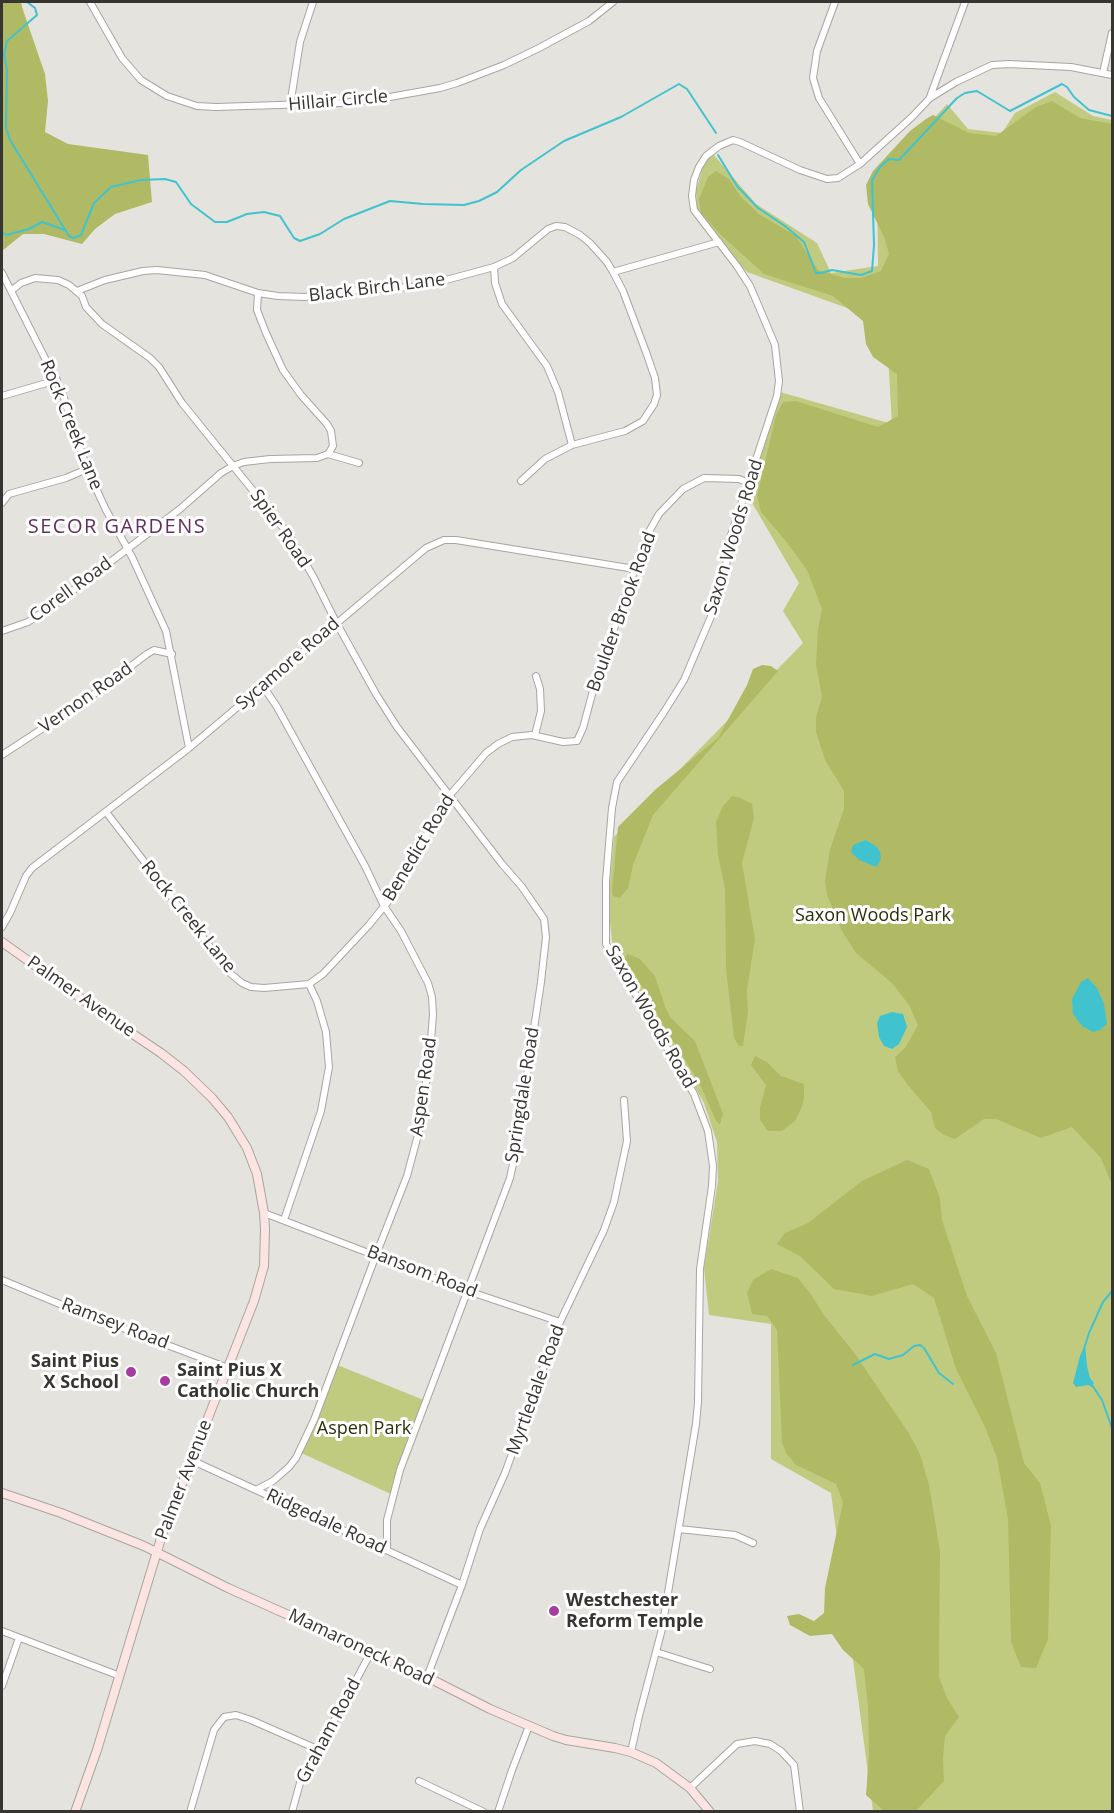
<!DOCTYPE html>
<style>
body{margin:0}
#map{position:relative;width:1114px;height:1813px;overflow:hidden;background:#e5e3dd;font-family:"Open Sans",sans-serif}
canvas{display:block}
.frame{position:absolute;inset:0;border:3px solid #363532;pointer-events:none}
</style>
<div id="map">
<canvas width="1114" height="1813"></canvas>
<div class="frame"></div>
</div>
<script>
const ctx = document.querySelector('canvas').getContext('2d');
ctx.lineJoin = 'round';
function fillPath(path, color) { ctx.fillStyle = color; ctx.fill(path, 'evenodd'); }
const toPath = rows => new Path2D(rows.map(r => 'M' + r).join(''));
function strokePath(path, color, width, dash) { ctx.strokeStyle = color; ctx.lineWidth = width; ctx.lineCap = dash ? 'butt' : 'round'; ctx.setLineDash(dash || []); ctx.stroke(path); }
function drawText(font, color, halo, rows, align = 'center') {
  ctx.font = font + ' "Open Sans",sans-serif'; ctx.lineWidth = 6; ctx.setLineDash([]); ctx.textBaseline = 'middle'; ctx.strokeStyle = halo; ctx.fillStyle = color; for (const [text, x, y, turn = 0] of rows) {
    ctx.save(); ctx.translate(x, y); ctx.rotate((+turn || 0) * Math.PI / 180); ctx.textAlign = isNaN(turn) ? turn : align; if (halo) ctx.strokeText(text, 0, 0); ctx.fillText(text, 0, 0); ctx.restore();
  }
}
fillPath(toPath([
 [1055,92,1093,116,1112,120,1112,1811,873,1811,831,1493,771,1459,771,1324,709,1315,704,1268,718,1181,717,1142,704,1103,626,967,613,949,608,904,614,837,803,643,783,611,799,583,748,496,780,392,892,424,886,322,747,272,701,225,697,209,696,191,703,166,713,154,756,204,817,243,831,273,878,266,877,179,947,104,968,129,1002,133,1015,113],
 [335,1364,426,1401,393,1495,299,1452]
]), '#c1cb80');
fillPath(toPath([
 [2,2,21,2,22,7,45,74,48,101,45,132,68,144,148,155,152,202,115,214,95,229,82,244,44,234,23,234,2,251],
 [1052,101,1080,118,1112,124,1112,1185,1101,1158,1072,1127,1041,1138,996,1119,984,1119,955,1139,944,1135,935,1128,931,1112,907,1084,898,1071,895,1057,905,1048,918,1025,909,1005,892,983,856,953,842,931,827,895,825,881,830,849,844,809,844,791,825,760,816,732,816,717,822,697,816,664,818,629,822,609,807,570,785,540,761,512,757,496,776,415,783,402,796,401,878,427,898,416,897,374,873,357,866,344,863,321,833,296,764,274,720,234,701,213,699,199,708,177,716,171,729,179,741,197,759,214,796,236,818,270,844,278,861,278,881,271,889,254,885,239,868,204,866,185,873,171,910,131,926,119,933,115,969,133,996,136,1036,107],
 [762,665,771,666,778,671,653,815,633,865,628,888,620,898,613,896,612,891,618,827,656,789,718,738,747,685,753,669],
 [732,796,741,798,752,804,754,818,742,863,755,939,747,990,748,1012,743,1046,739,1046,734,1038,726,969,725,889,718,855,716,822,723,806],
 [628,954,640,959,655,976,666,1009,671,1018,695,1041,723,1114,720,1124,716,1121,699,1082,665,1028,639,981,624,958],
 [755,1056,767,1062,781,1076,804,1084,804,1099,801,1109,795,1121,782,1131,768,1131,760,1120,760,1107,766,1085,751,1065],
 [907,1160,929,1169,940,1198,942,1220,967,1296,996,1353,1024,1463,1040,1483,1051,1526,1048,1639,1036,1668,1021,1667,1011,1642,1008,1519,997,1458,985,1427,956,1369,934,1298,913,1284,872,1296,834,1289,800,1256,777,1244,785,1233,808,1223,862,1181],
 [771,1269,798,1278,810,1293,824,1315,855,1354,908,1432,920,1454,929,1485,940,1551,939,1677,947,1698,959,1717,945,1736,943,1759,944,1781,916,1811,884,1811,866,1795,869,1753,868,1707,864,1669,843,1650,832,1634,810,1636,790,1625,787,1616,799,1614,814,1621,824,1613,825,1588,843,1502,836,1484,796,1465,786,1453,782,1442,777,1330,767,1316,752,1314,747,1293,753,1280]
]), '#b0ba64');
fillPath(toPath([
 [866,840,877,847,880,852,881,858,877,867,859,860,851,852,853,845],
 [1088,978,1097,988,1104,1004,1107,1024,1100,1030,1093,1032,1082,1026,1073,1014,1072,999,1081,982],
 [892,1012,903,1014,907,1027,899,1044,892,1049,884,1046,879,1037,877,1023,880,1016],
 [1085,1344,1087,1366,1090,1378,1094,1383,1092,1387,1088,1385,1076,1387,1073,1383,1080,1356]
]), '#40c3cf');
strokePath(toPath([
 [27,2,35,8,37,15,7,41,4,54,7,70,6,127,10,140,69,236,73,238,81,235,94,203,111,187,141,180,165,179,176,182,191,204,215,222,227,222,247,214,264,212,280,216,294,238,300,241,320,234,344,219,390,201,423,204,464,205,479,201,497,192,521,170,564,141,621,117,679,84,687,89,716,133],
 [718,155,737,186,758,208,785,226,804,242,816,273,821,273,832,270,861,275,872,271,874,245,872,180,880,167,889,159,899,160,957,98,965,93,977,91,1010,111,1062,84,1067,87,1074,97,1089,110,1112,116],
 [2,232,6,235,29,229,42,222,65,230],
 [1085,1346,1089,1333,1103,1302,1112,1291],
 [853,1365,875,1354,889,1359,903,1355,914,1346,920,1345,924,1348,939,1373,953,1384],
 [1092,1385,1102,1400,1112,1428]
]), '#40c3cf', 2);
const street = toPath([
 [90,2,122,58,141,80,167,96,197,106,216,107,340,103,373,100,440,88,457,83,504,65,539,48,589,21,613,2],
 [835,2,817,51,813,78,819,98,860,164],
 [1103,73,1112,33],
 [930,97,965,2],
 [290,106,300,42,313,2],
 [494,267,495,283,502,304,547,366,558,392,572,445],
 [613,272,719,242],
 [2,273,62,392,87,469,106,510,132,557,166,631,189,748],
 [11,291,21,283,35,278,58,280,69,285,82,296,86,307,102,324,150,358,159,367,182,403,289,535,314,578,336,622,376,694,397,727,502,864,522,887,544,919,546,937,541,982,526,1082,521,1127,510,1178,400,1470,387,1520,387,1550],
 [77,291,105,280,143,271,157,270,205,275,258,293,278,296,305,297,348,291,424,286,494,267,513,258,548,229,556,226,565,227,580,235,590,243,607,262,613,272,623,291,646,352,655,378,657,395,654,404,643,421,625,431,572,445,545,459,521,481],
 [258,293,257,310,266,333,283,370,301,395,327,424,331,431,333,446,328,454],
 [2,396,57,380],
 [2,503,9,494,66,478,87,469],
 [2,631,28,622,55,604,180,509,221,473,233,466,244,462,270,459,317,458,328,454,359,463],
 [535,735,541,711,540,689,536,676],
 [2,755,86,700,147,654,154,650,172,654],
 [106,812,231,974,242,983,251,987,264,988,309,984,323,974,369,925,398,889,444,802,486,753,498,744,512,737,532,735,563,742,577,741,583,728,595,683,635,569,650,530,659,514,683,489,704,478,739,479,749,483],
 [2,927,10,913,26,876,32,868,189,748,426,548,444,540,456,540,635,569],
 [264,1213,468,1291,560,1322],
 [284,1220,321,1111,329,1067,326,1032,317,1001,309,984],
 [2,1280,67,1307,228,1368],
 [191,1460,462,1585],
 [256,1490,273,1481,289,1467,296,1458,314,1420,376,1255,407,1176,419,1131,430,1054,433,1014,432,997,428,983,401,931,384,906,365,866,277,707,263,686],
 [679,1529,735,1535,753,1543],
 [2,1631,120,1676],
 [656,1652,710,1669],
 [427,1677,462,1585,480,1529,505,1473,560,1322,604,1230,614,1202,627,1141,624,1100],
 [2,1686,19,1638],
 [631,1752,639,1716,662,1629,696,1424,698,1402,700,1269,712,1186,713,1166,708,1131,694,1094,606,944,606,881,612,808,617,782,664,712,684,680,718,600,725,576,729,541,777,396,779,381,775,345,759,307,750,286,737,266,694,210,692,196,694,180,699,167,706,156,719,146,733,140,740,142,800,170,827,179,838,178,860,164,912,117,930,98,956,82,992,65,1009,64,1071,67,1112,75],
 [419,1781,484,1812],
 [690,1788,737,1744,755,1741,770,1744,781,1751,794,1765,800,1812],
 [190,1812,214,1730,224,1717,236,1715,251,1720,317,1749],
 [292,1812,303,1772,338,1714,371,1652],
 [498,1812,512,1770,529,1726]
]);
const secondary = toPath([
 [2,942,100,1012,161,1053,184,1071,212,1098,228,1117,247,1148,257,1174,264,1213,265,1229,264,1266,254,1301,162,1535,97,1750,75,1812],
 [2,1493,61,1513,144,1546,228,1588,427,1677,490,1709,553,1736,566,1740,615,1748,631,1752,656,1763,690,1788,710,1812]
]);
strokePath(street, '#a8a5a0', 8);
strokePath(secondary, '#a8a5a0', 10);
strokePath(street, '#fff', 6);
strokePath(secondary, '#fbe4e2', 8);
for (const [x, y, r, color] of [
 [131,1372,6,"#a63c9e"],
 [165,1381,6,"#a63c9e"],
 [554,1611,6,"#a63c9e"]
]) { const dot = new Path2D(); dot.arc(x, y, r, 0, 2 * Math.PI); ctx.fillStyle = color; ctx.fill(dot); strokePath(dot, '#fff', 2); }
drawText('18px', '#363532', '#fff', [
 ["Hillair Circle",338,101,-5],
 ["Black Birch Lane",377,288,-7],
 ["Rock Creek Lane",71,425,68],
 ["Spier Road",280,529,55],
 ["Saxon Woods Road",734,537,-73],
 ["Corell Road",71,590,-36],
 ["Boulder Brook Road",622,612,-70],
 ["Sycamore Road",288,664,-41],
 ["Vernon Road",86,698,-35],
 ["Benedict Road",419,848,-59],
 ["Rock Creek Lane",188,917,51],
 ["Palmer Avenue",81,997,35],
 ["Saxon Woods Road",650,1017,60],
 ["Aspen Road",424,1087,-82],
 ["Springdale Road",523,1095,-81],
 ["Bansom Road",422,1272,21],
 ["Ramsey Road",115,1324,21],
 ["Myrtledale Road",536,1390,-70],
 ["Palmer Avenue",184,1480,-69],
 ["Ridgedale Road",326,1522,25],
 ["Mamaroneck Road",361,1648,25],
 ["Graham Road",329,1731,-62]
]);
drawText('18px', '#2b2f09', '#fff', [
 ["Saxon Woods Park",873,916],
 ["Aspen Park",364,1429]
]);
drawText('bold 18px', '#363532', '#fff', [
 ["Saint Pius",119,1362,"right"],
 ["X School",119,1383,"right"],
 ["Saint Pius X",177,1371],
 ["Catholic Church",177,1392],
 ["Westchester",566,1601],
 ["Reform Temple",566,1622]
], 'left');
ctx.letterSpacing = '1.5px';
drawText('20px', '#642f5f', '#fff', [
 ["SECOR GARDENS",117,527]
]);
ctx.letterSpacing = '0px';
</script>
